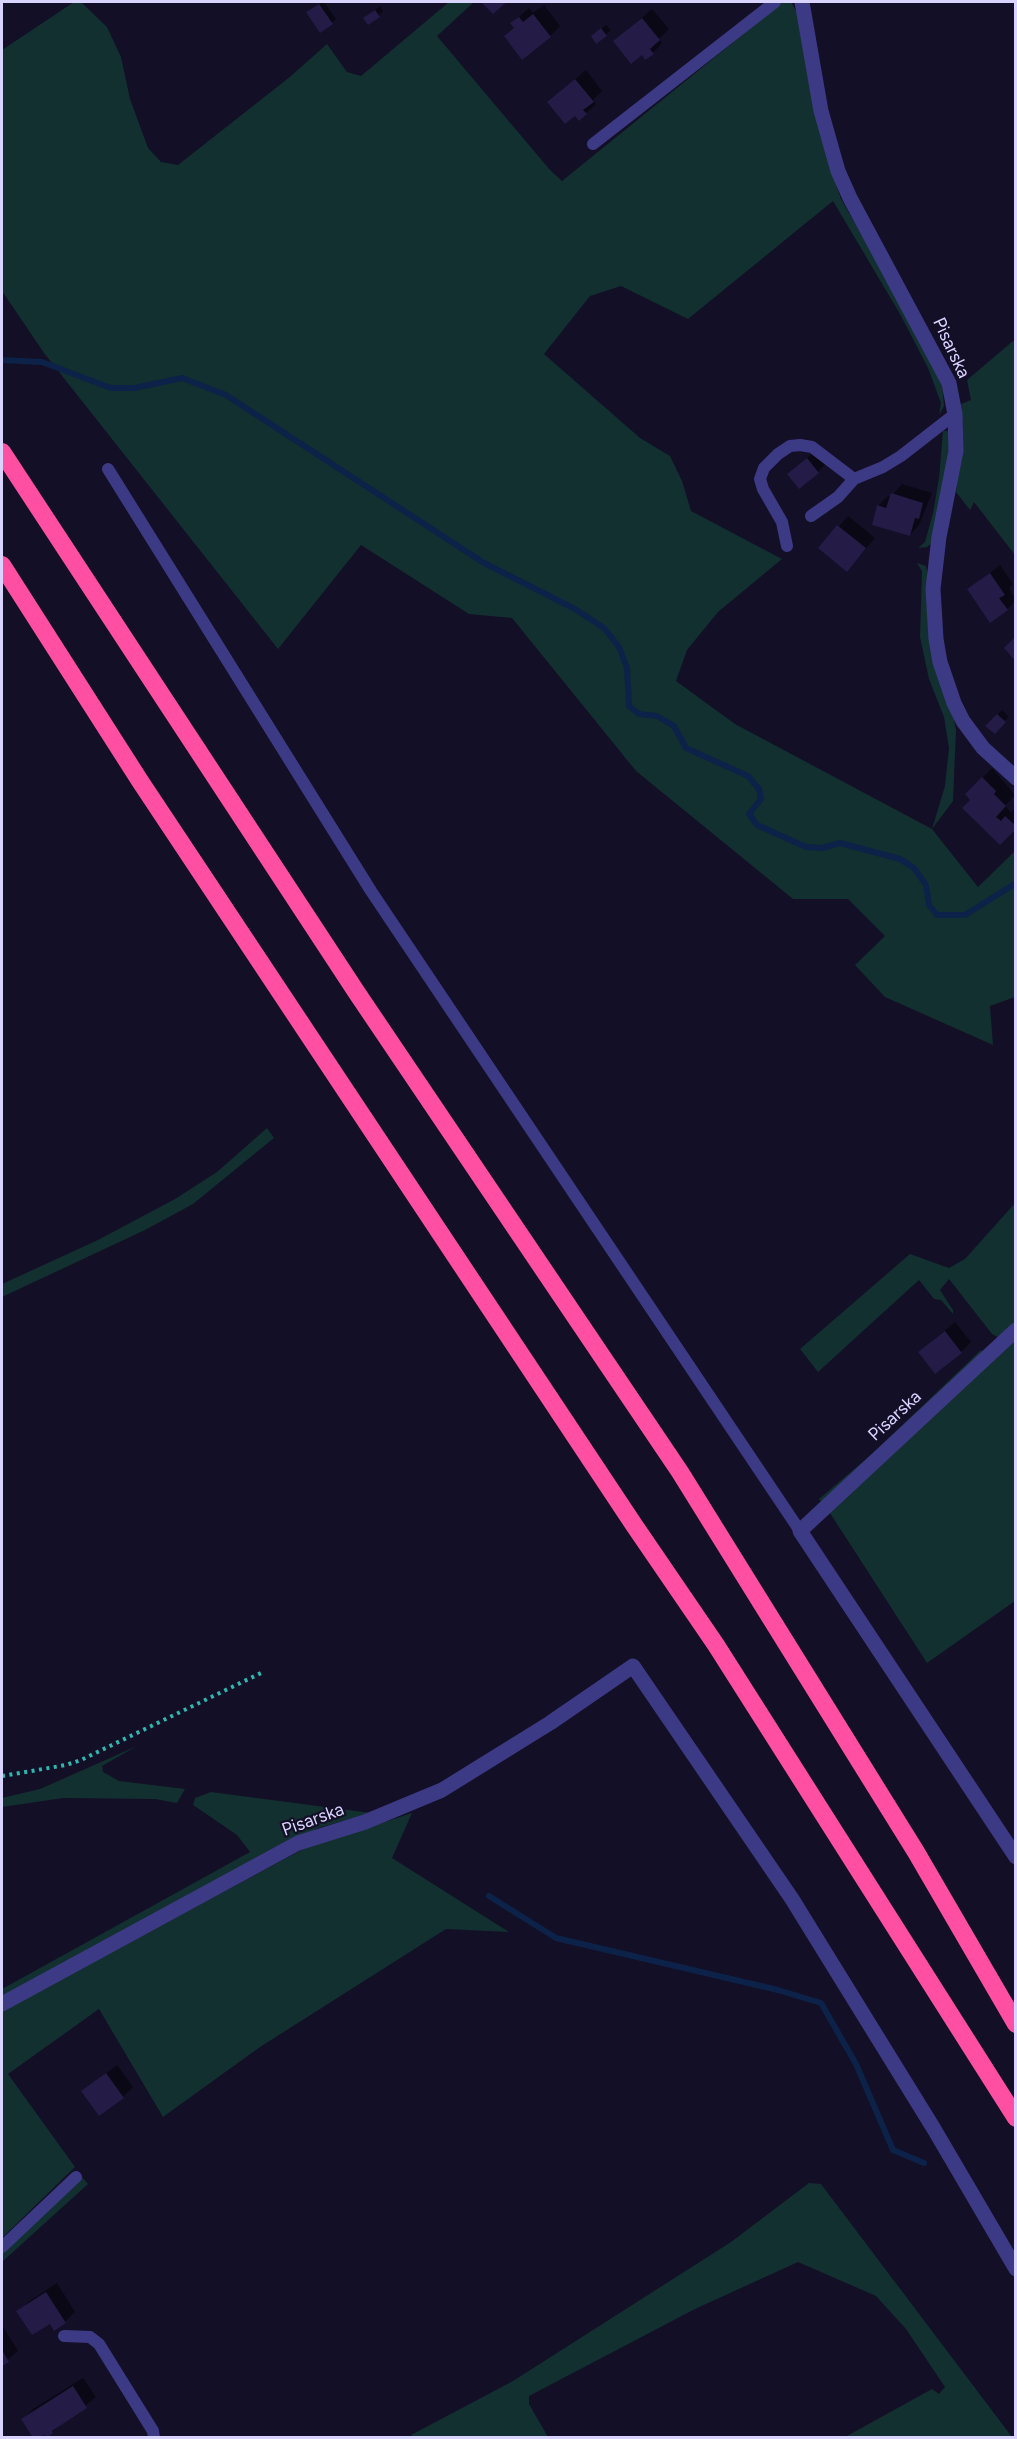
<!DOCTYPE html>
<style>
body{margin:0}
#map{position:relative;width:1017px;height:2439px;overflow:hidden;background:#130f26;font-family:Figtree,sans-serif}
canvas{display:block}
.frame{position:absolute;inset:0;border:3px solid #d9d4ff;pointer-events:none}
</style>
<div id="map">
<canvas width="1017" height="2439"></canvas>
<div class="frame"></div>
</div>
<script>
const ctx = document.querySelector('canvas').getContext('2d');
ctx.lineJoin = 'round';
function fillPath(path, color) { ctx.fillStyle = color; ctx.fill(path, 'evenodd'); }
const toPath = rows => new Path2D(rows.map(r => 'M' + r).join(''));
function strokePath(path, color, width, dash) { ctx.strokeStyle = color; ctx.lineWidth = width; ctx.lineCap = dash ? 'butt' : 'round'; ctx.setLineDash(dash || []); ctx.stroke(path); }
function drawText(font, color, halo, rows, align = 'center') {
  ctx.font = font + ' Figtree,sans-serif'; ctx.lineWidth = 4.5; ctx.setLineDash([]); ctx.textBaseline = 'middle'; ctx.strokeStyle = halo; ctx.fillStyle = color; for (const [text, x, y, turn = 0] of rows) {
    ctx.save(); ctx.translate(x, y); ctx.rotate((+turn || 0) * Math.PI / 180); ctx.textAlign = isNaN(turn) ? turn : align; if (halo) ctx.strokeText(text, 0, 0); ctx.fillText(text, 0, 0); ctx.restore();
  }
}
fillPath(toPath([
 [74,2,81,2,107,27,121,57,130,99,148,148,161,162,178,165,291,76,327,44,347,72,361,76,449,2,474,2,437,36,550,170,562,181,783,2,791,2,800,18,831,170,841,199,899,300,942,383,944,406,939,415,941,403,928,368,900,314,833,201,688,319,621,286,590,296,544,354,640,438,670,456,682,481,691,511,782,559,718,612,687,650,676,681,735,724,932,829,945,786,949,748,944,717,929,679,920,637,922,571,917,563,926,566,956,730,953,801,932,829,978,887,1015,851,1015,997,990,1006,993,1045,885,997,855,965,885,936,848,899,793,899,636,771,512,618,469,614,361,545,278,649,44,353,2,291,2,50],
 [1013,341,1015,342,1015,555,974,502,970,510,956,492,963,431,961,404,971,400,967,380],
 [943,431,949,431,949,451,932,543,927,547,918,548,925,542,933,513,939,478],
 [267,1128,274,1138,193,1204,145,1230,2,1297,2,1284,98,1240,175,1199,217,1172],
 [1015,1203,1015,1323,1000,1338,992,1334,949,1279,940,1290,953,1310,953,1314,941,1300,934,1299,919,1280,818,1372,800,1349,910,1254,949,1268,965,1259],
 [1015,1339,1015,1601,927,1663,828,1510],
 [981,1350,983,1353,821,1502,819,1499,873,1453],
 [137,1746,102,1766,103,1772,119,1781,185,1789,177,1803,155,1799,63,1798,2,1807,2,1798,40,1789],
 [211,1792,371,1813,318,1828,2,1998,2,1989,250,1852,237,1835,193,1805,195,1798],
 [412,1813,392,1858,509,1932,446,1929,260,2047,163,2117,99,2009,8,2074,75,2167,2,2238,2,2011,307,1847],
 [82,2177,88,2184,2,2262,2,2253],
 [809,2183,821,2184,1012,2437,845,2437,932,2389,939,2394,945,2387,906,2329,876,2296,798,2262,695,2309,529,2396,529,2404,548,2437,413,2438,411,2435,513,2381,731,2242]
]), '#12302f');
fillPath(toPath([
 [322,2,324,2,336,19,332,23,313,8],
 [544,5,560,26,550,36,515,27,512,23,529,8,533,13],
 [380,6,383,11,379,15,365,18],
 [652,9,669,29,659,39,662,43,653,53,642,53,615,41],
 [606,25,611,30,597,42,597,32],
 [586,70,602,91,593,100,596,104,586,113,576,114,549,102],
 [817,449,827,462,818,472,789,474],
 [902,484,932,493,919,525,910,535,878,506,888,496,891,497],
 [848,516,875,538,847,570,820,548],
 [1000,565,1013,584,1009,588,1016,601,1007,609,969,590],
 [1002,710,1009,717,994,732,987,726],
 [992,768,1015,795,1005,806,1011,812,1016,808,1016,828,964,808,972,800,967,794],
 [955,1322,971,1342,961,1352,920,1352],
 [117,2065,133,2087,123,2097,83,2091],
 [57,2283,75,2312,65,2322,55,2329,51,2322,18,2312,28,2302],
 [2,2325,18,2351,2,2364],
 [83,2378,96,2397,52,2432,35,2438,23,2419,33,2409]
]), '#0007');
strokePath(toPath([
 [2,360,42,362,111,388,134,388,182,378,226,395,484,563,575,609,604,628,619,647,627,668,629,706,639,714,657,716,674,726,686,748,748,776,759,789,761,799,749,814,757,825,806,847,822,848,840,843,900,859,914,868,926,885,929,905,937,915,965,915,1016,883],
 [489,1896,556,1938,778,1990,821,2003,856,2064,893,2150,924,2163]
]), '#0c2248', 6);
fillPath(toPath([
 [481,2,507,2,493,14],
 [319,4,333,24,320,33,306,12],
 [375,10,380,17,368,25,363,18],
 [533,14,551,37,522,60,504,36,514,28,510,23,519,17,523,22],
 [642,18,660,40,650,49,654,54,645,60,642,55,631,64,613,41],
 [601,28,607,36,596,44,591,36],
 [575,79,594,102,583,110,587,114,579,121,575,116,565,124,547,102],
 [807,458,819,473,799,489,787,474],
 [891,493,923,503,919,519,915,518,910,536,872,525,877,505,886,508],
 [837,525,866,548,847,572,818,548],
 [990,573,1005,595,999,598,1008,610,990,623,967,589],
 [1014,638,1016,638,1016,662,1004,648],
 [997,714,1006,722,995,734,985,726],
 [982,777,996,791,994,794,1006,806,996,817,1001,821,1005,816,1016,826,1016,829,1000,845,962,808,970,800,965,794],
 [945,1331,962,1353,935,1374,918,1352],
 [106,2073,124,2098,99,2116,81,2091],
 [46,2292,66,2323,54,2331,50,2324,32,2335,16,2311],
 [2,2350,9,2362,2,2366],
 [73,2386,87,2408,52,2431,53,2433,47,2438,45,2435,33,2438,21,2419]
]), '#241b47');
strokePath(toPath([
 [2,1776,66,1765,81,1760,261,1673]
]), '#2fb8b0', 4, [3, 4.5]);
strokePath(toPath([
 [593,144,775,2],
 [108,469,371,891,800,1531],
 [811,516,838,497,854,479],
 [787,546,782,522,763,489,760,479,764,468,778,454,790,446,800,445,812,447,854,479,883,467,901,456,955,414],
 [2,2247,76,2177],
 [64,2336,90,2337,99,2344,153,2431,154,2438]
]), '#3d3a85', 12);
strokePath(toPath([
 [802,2,821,111,838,171,850,198,949,383,955,414,956,451,939,537,933,589,936,639,940,662,954,703,963,721,983,748,1016,778],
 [1016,1330,800,1531,1016,1857],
 [2,2004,298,1843,365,1822,442,1790,550,1723,633,1666,792,1899,934,2129,1016,2269]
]), '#3d3a85', 15);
strokePath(toPath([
 [2,452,357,993,680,1472,916,1852,1016,2024],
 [2,565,140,781,634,1525,716,1645,1016,2118]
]), '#ff4fa3', 18);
drawText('18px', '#d9d4ff', '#130f26', [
 ["Pisarska",951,348,65],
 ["Pisarska",895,1416,-43],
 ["Pisarska",313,1820,-20]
]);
</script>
